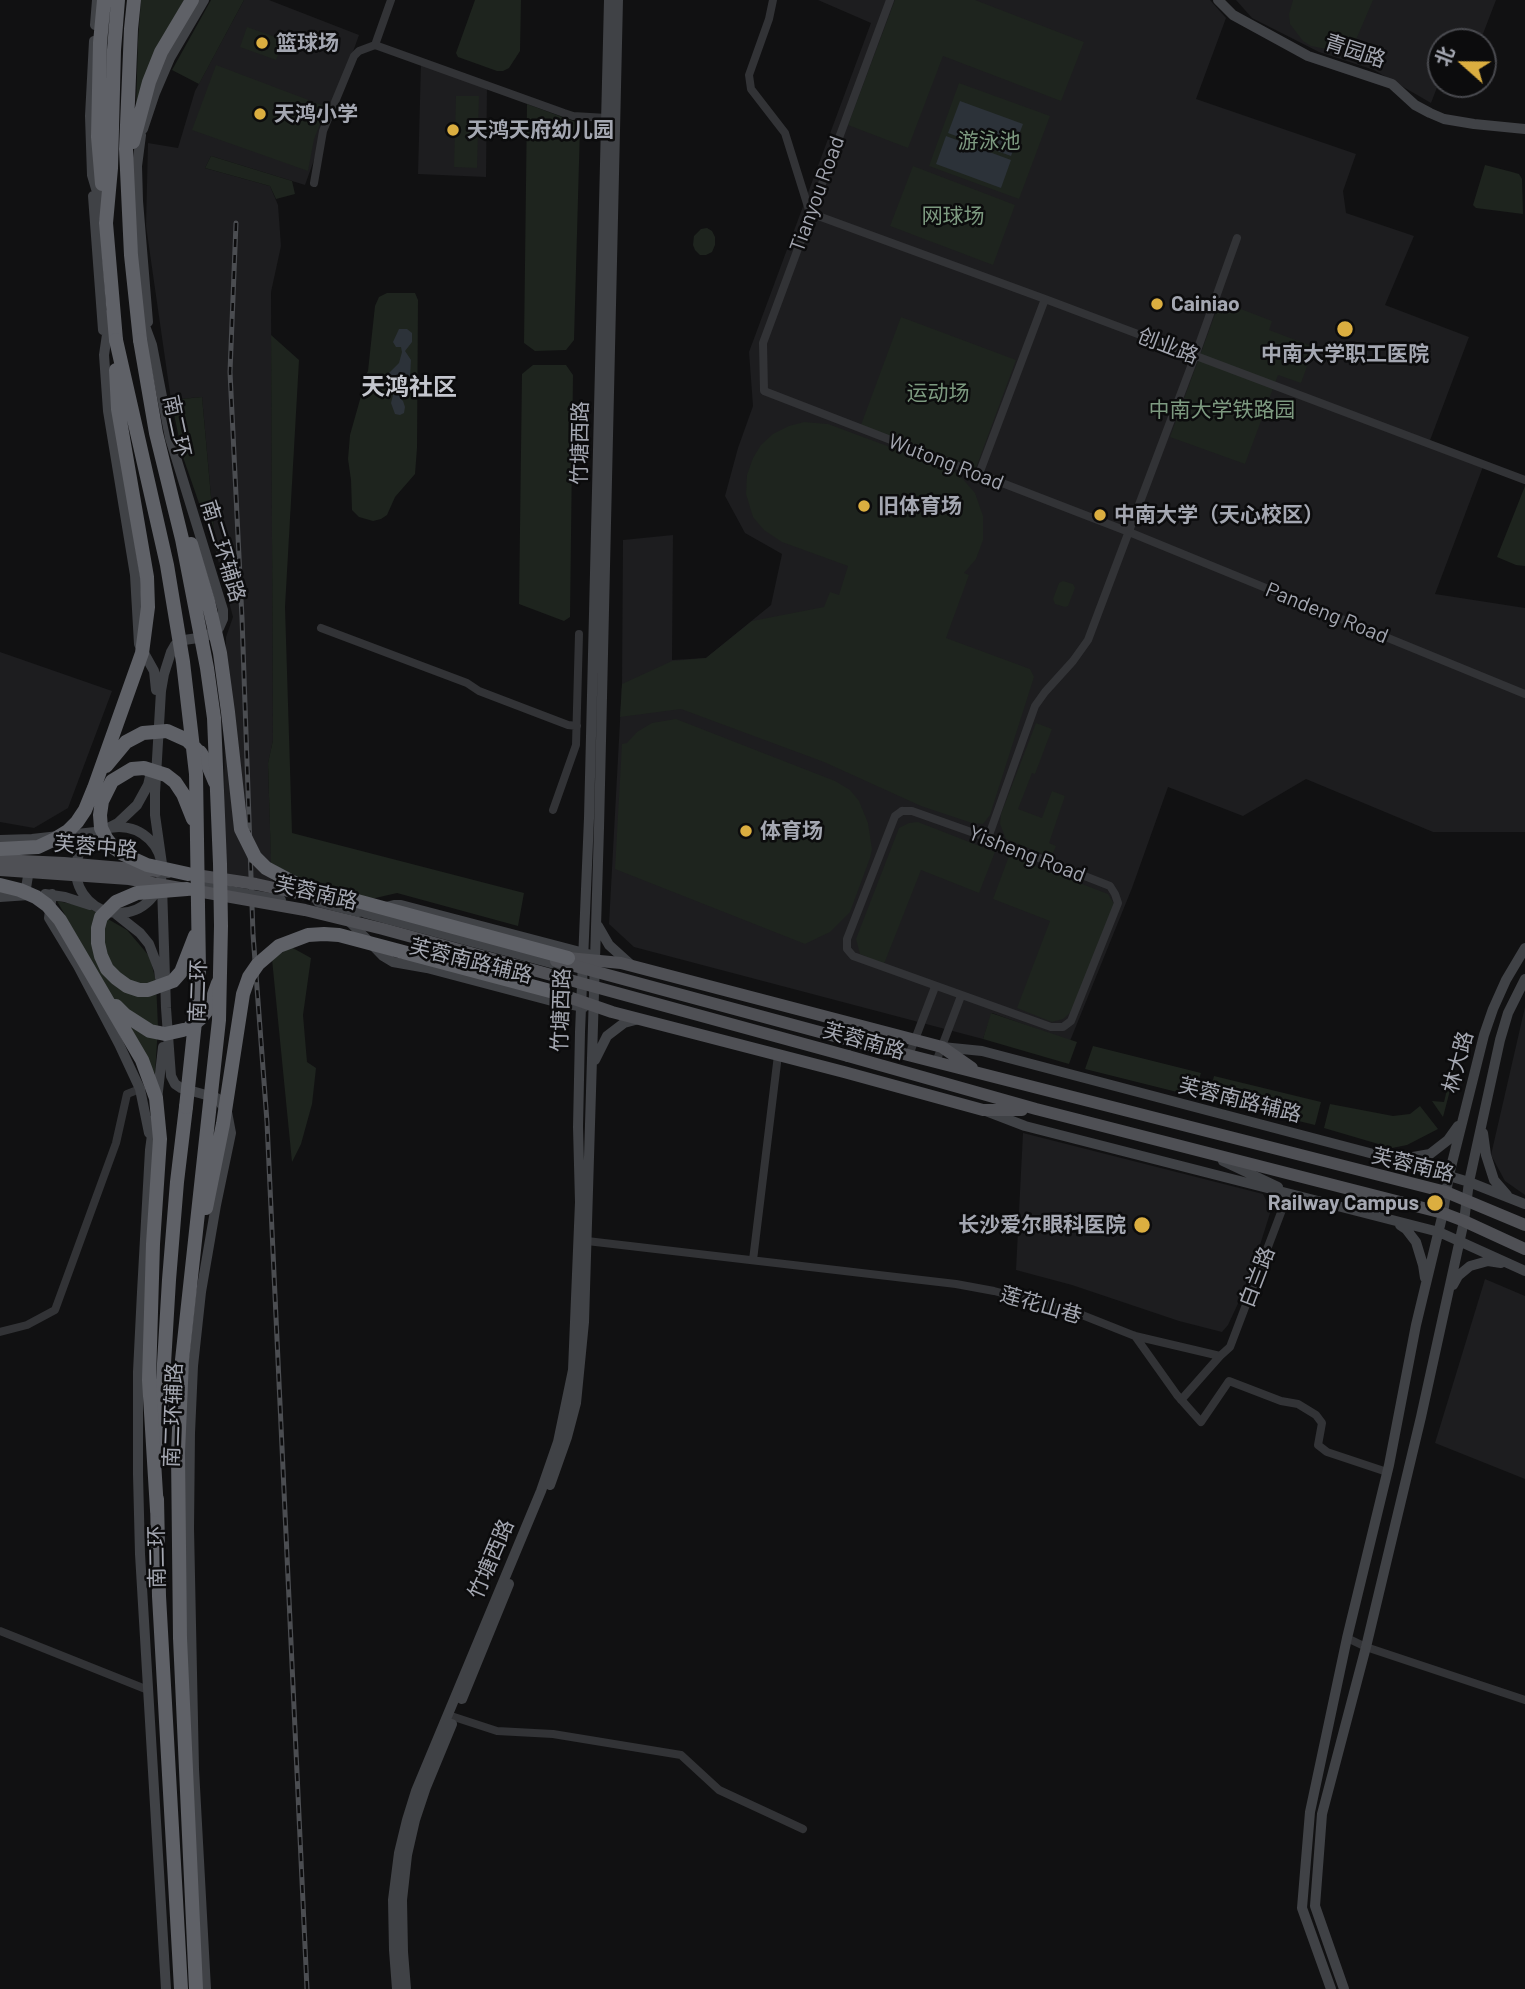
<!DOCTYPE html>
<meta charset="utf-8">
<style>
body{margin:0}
#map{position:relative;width:1525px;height:1989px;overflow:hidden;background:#111112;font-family:Barlow,"Noto Sans SC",sans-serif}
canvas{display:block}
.north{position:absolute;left:1427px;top:28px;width:70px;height:70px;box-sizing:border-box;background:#0c0c0d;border:2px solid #494a4f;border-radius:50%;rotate:291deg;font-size:19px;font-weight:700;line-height:28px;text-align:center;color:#a4a7b1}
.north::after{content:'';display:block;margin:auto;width:24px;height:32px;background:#dbae40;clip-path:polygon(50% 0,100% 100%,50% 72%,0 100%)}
</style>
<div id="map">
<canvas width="1525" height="1989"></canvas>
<div class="north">北</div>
</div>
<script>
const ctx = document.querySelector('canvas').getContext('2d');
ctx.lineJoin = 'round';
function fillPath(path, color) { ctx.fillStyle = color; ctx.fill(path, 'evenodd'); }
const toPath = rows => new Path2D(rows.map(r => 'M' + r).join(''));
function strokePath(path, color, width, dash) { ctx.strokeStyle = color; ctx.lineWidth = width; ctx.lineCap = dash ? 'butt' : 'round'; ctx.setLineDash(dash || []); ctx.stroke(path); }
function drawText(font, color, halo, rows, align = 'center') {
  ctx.font = font + ' Barlow,"Noto Sans SC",sans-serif'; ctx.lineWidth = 5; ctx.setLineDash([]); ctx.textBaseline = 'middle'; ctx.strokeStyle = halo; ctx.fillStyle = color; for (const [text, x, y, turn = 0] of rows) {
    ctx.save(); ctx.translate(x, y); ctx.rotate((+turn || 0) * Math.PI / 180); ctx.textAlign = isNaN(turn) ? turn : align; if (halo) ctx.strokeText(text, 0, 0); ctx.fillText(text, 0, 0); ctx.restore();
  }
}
fillPath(toPath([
 [244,0,269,0,359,35,305,185,211,156,205,168,270,186,278,205,281,246,271,292,273,740,268,764,272,885,223,876,226,637,233,617,216,552,202,397,171,400,146,226,148,143,178,148,195,91],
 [818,0,1210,0,1226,18,1196,99,1356,154,1343,191,1346,213,1414,236,1385,305,1469,337,1429,443,1484,464,1435,594,1525,608,1525,832,1433,832,1306,779,1243,816,1168,787,1132,888,1070,1041,992,1013,983,1039,634,947,609,924,622,684,623,540,673,535,672,660,706,658,771,605,782,554,745,533,725,496,738,448,753,406,749,352,871,23],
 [1236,0,1496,0,1481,39,1477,42,1441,42,1441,77,1431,103,1374,70,1319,52,1252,18],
 [421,63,487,87,486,177,418,174],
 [0,652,112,691,68,808,34,828,0,822],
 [1525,1007,1525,1195,1505,1181,1491,1155],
 [1023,1133,1263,1194,1271,1210,1249,1280,1228,1325,1222,1332,1179,1321,1072,1285,1016,1270],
 [1485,1279,1525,1296,1525,1479,1435,1443]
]), '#1d1d1f');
fillPath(toPath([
 [141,0,184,0,158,46,136,106,138,41],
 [211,0,244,0,199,84,172,70],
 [475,0,521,0,520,51,509,68,503,71,497,71,458,57,456,53],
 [895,0,975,0,1084,42,1061,101,943,56,908,148,848,125],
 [1293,0,1373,0,1352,49,1342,45,1330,49,1321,48,1311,46,1303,41,1290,24,1289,14],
 [247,27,284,40,276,60,240,47],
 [216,65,327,107,314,139,308,171,192,130],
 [959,83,1050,116,1019,199,929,166],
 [456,96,479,96,477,168,454,167],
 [527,104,576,122,580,127,574,340,566,350,535,351,524,343],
 [211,156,292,181,295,194,276,199,270,186,205,168],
 [1485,165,1512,172,1519,174,1522,179,1523,214,1476,208,1473,205],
 [913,166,1015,205,993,265,890,226],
 [707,228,712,231,715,237,715,245,712,252,706,255,700,255,695,250,693,245,694,236,701,229],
 [387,293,415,293,418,300,417,448,415,474,395,497,387,515,381,519,373,521,359,517,352,510,351,480,348,459,350,435,361,396,370,386,365,376,368,371,375,306,379,297],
 [1220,301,1272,321,1269,330,1314,347,1301,383,1278,375,1245,464,1170,437],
 [901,317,1016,360,976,468,861,425],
 [271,335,299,360,285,607,292,833,524,893,518,926,397,893,371,899,307,883,271,863,268,763,273,740],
 [533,365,566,365,573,375,570,617,564,621,519,604,522,374],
 [202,397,216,552,183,457,171,400],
 [804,422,828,424,952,470,961,477,975,493,983,516,983,540,976,559,964,573,969,575,946,638,1030,669,1034,677,990,815,983,824,972,823,921,806,824,762,681,709,620,717,622,684,672,661,706,658,752,621,824,607,830,592,839,595,848,566,782,542,764,530,753,517,746,494,747,475,753,458,761,445,773,434,789,426],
 [1525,486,1525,566,1516,565,1497,557],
 [1063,581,1073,584,1075,588,1068,606,1065,607,1055,604,1053,599,1059,583],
 [676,719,835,781,850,790,859,801,868,823,872,849,870,858,850,912,830,932,805,944,615,869,622,744,627,743,637,732,652,723],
 [1036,723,1052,729,1035,774,1032,773,1018,809,1042,818,1052,791,1065,796,1049,843,1056,846,1052,855,1048,856,1006,839,1000,824,1001,814],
 [918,822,995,852,979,893,921,870,884,964,860,954,856,939,899,828,909,823],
 [1009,856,1108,894,1114,904,1072,1011,1063,1019,1052,1022,1017,1008,1050,921,993,899],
 [57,901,87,907,127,930,150,957,156,982,158,1027,155,1074],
 [291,947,311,958,303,1015,307,1062,316,1068,312,1104,301,1144,292,1162,272,959],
 [991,1013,1077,1042,1069,1064,983,1039],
 [1461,1032,1465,1033,1443,1117,1432,1101,1444,1102],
 [1093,1046,1201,1073,1193,1096,1085,1069],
 [1214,1076,1321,1102,1315,1125,1208,1099],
 [1330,1104,1393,1116,1410,1114,1420,1106,1438,1129,1407,1145,1392,1148,1324,1128]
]), '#1e241e');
fillPath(toPath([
 [960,101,1023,124,1011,156,948,133],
 [946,136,1011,160,1001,188,936,164],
 [399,329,407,329,412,333,412,342,405,351,411,360,410,377,402,376,400,398,403,401,405,407,404,413,400,415,395,414,391,403,394,391,388,381,387,375,399,363,402,352,401,347,396,347,393,342]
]), '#2c3239');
strokePath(toPath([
 [773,0,769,19,749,75,751,89,785,133,810,213,1045,299,1525,480],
 [890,0,763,343,764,391,1129,532,1525,694],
 [375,45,391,0],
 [314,183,323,131,354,56,359,51,375,45,564,113,573,116,607,118],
 [979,474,1045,299],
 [321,628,467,683,479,691,568,725,577,726],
 [553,810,576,745,579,634],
 [902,811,912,811,988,838,1110,886,1115,894,1118,903,1071,1021,1063,1027,1051,1027,853,956,847,949,847,939,895,816,902,811],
 [988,838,1035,706,1045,692,1073,661,1088,640,1195,356,1237,238],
 [909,1055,935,987],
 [936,1062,961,996],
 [587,1241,956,1284,994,1291,1072,1311,1135,1336,1220,1356,1181,1400],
 [753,1260,778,1055],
 [0,1332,27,1325,55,1310,116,1143,127,1094,140,1089],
 [1135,1336,1177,1395,1201,1422,1229,1381,1281,1401,1298,1404,1316,1415,1322,1423,1318,1445,1327,1452,1387,1472],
 [1220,1356,1230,1347,1288,1194],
 [0,1631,148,1690],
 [1347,1638,1366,1647,1525,1700],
 [448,1715,497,1731,553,1734,681,1755,719,1790,803,1829]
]), '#323336', 8);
strokePath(toPath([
 [1218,0,1233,15,1308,56,1392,84,1415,105,1430,113,1444,119,1474,124,1525,129],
 [95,25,97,0],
 [94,41,90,116,92,175,105,219],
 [143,129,155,93,170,58,204,0],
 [141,135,137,166,138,201,148,322],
 [93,196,103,330],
 [110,314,104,355,108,411,135,575,139,644,154,671,156,690],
 [141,315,152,345,170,438,223,610,223,619,219,628,205,637,184,640,175,645,171,652,164,674,161,691,155,793,155,815,162,864,168,873],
 '76 870a43 43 0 1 1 86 0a43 43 0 1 1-86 0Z',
 [108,828,118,823,137,805,148,785,151,772],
 [0,840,32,839,95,832],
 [162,886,166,1008,171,1076,175,1084,181,1088,217,1098,227,1112,231,1133,216,1205,201,1292,193,1366,190,1433,189,1528,194,1769,206,1989],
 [45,894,65,897,90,905],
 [52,894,49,918,78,966,119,1044,140,1089,149,1133],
 [17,895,26,888,30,864],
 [0,897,29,895],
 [318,902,358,912,369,911,394,905,401,905,588,954],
 [365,913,562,966],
 [116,914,140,933,149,944,159,970,160,978],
 [349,921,383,956,393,962,427,968,552,1001,584,1007],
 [598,926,609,945,630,964],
 [942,1047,982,1051,1400,1161,1469,1182,1525,1204],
 [595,1060,607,1036,624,1023,639,1019],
 [157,1100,163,1047],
 [986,1111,1025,1126,1439,1232,1525,1271],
 [154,1120,150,1150,142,1292,138,1372,138,1474,140,1554,166,1989],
 [1483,1133,1486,1155,1494,1180,1507,1195],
 [1402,1159,1430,1154,1448,1140,1458,1126],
 [1223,1161,1278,1187],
 [1400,1225,1406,1229,1416,1242,1423,1265,1425,1278],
 [1453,1285,1458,1276,1470,1266,1488,1261,1501,1263],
 [550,1485,567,1437,576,1403,584,1322,599,828,618,0],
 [462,1699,509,1584],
 [397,1989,394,1950,393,1900,399,1853,407,1820,416,1791,541,1491,558,1442,573,1370,580,1202,578,1127,580,1032,589,818,609,0],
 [406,1989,403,1952,402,1900,407,1855,415,1820,426,1787,452,1724],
 [1331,1989,1302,1908,1310,1812,1347,1638,1389,1465,1416,1325,1443,1213,1449,1175,1484,1035,1493,1009,1506,980,1525,948],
 [1344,1989,1315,1906,1322,1814,1366,1647,1421,1417,1464,1221,1469,1182,1500,1040,1508,1013,1525,979]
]), '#404246', 10);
strokePath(toPath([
 [568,958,621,963,942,1047,972,1068],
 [554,992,612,1012,844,1072,983,1110,1022,1110],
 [853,1041,1446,1192,1525,1225],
 [848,1056,1036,1109,1443,1213,1464,1221,1525,1249]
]), '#4f5055', 12);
strokePath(toPath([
 [134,0,131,29,126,149,131,255,140,340],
 [133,142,149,82,161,52,192,0],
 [102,184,98,137,100,43,104,0],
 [116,340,106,223,111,168,114,50,118,0],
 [200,752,207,763,215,782],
 [190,1027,201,1018,209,1008,218,983],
 [159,1447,169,1280,177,1182,186,1107],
 [157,1499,159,1596,181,1989]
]), '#5f6167', 14);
const rail = toPath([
 [236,223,230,372,242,618,253,934,267,1122,307,1989]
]);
strokePath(rail, '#4b4d51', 5);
strokePath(rail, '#0c0c0d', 2.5, [8]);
strokePath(toPath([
 [196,885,281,900]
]), '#404246', 10);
strokePath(toPath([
 [0,860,64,863,157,871],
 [0,870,129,879,305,910,383,929,848,1056],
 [189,874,256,884,329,900],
 [556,961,853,1041]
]), '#4f5055', 12);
strokePath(toPath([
 [116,340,167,565,183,662,196,774,199,970,197,1003,186,1107],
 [140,340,156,433,182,539,207,668,214,718,220,864,221,926,219,1020,182,1360,178,1453,180,1638,196,1989],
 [191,544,208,601,220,653,228,712,241,829,255,857,266,868,298,885,568,958],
 [106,766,126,742,143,733,167,731,187,740,196,749],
 [0,849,38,847,55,839,68,831,77,822,85,810,94,788,142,653,148,607,147,577,118,409,116,370],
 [188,874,147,865,123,854,113,847,106,838,101,828,100,815,102,801,112,781,132,769,144,768,166,775,175,782,183,794,193,819],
 [0,885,20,890,36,897,47,905,60,920,142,1060,156,1098,160,1139,153,1244,149,1380,157,1510],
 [187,889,137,893,116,902,101,917,98,928,98,943,101,956,107,969,116,978,127,986,139,990,148,990,173,981,181,972,195,936],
 [116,1006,125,1015,150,1031,165,1034,183,1030],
 [206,1208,223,1124,243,994,249,977,258,964,279,946,308,935,324,934,339,935,554,992]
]), '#5f6167', 14);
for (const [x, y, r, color] of [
 [262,43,7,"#dbae40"],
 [260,114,7,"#dbae40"],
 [453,130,7,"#dbae40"],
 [1157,304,7,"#dbae40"],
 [1345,329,9,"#dbae40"],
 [864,506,7,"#dbae40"],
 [1100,515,7,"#dbae40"],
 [746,831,7,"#dbae40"],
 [1435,1203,9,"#dbae40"],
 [1142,1225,9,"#dbae40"]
]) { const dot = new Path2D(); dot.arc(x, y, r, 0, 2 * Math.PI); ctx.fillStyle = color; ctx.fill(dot); strokePath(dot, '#0c0c0d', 2.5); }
drawText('bold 21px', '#a4a7b1', '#0c0c0d', [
 ["篮球场",276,43],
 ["天鸿小学",274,114],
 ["天鸿天府幼儿园",467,130],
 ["Cainiao",1171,304],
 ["中南大学职工医院",1345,354,"center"],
 ["旧体育场",878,506],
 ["中南大学（天心校区）",1114,515],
 ["体育场",760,831],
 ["Railway Campus",1419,1203,"right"],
 ["长沙爱尔眼科医院",1126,1225,"right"]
], 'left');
drawText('21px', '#a4a7b1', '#0c0c0d', [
 ["青园路",1355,51,18],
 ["Tianyou Road",817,194,-70],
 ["创业路",1168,346,21],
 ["南二环",177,426,78],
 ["竹塘西路",580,443,-89],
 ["Wutong Road",946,462,21],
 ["南二环辅路",223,551,73],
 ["Pandeng Road",1327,613,22],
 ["芙蓉中路",96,847,5],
 ["Yisheng Road",1027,854,21],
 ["芙蓉南路",316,893,13],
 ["芙蓉南路辅路",471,961,14],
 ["南二环",198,991,-88],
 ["竹塘西路",561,1010,-88],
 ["芙蓉南路",864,1041,16],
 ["林大路",1458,1062,-75],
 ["芙蓉南路辅路",1240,1100,14],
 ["芙蓉南路",1413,1165,14],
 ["白兰路",1257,1277,-69],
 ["莲花山巷",1041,1305,16],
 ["南二环辅路",173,1415,-88],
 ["南二环",157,1557,-91],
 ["竹塘西路",491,1559,-67]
]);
drawText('21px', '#7d9a80', '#0c0c0d', [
 ["游泳池",989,141],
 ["网球场",953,216],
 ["运动场",938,393],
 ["中南大学铁路园",1222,410]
]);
drawText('bold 24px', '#c4c6ce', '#0c0c0d', [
 ["天鸿社区",409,387]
]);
</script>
